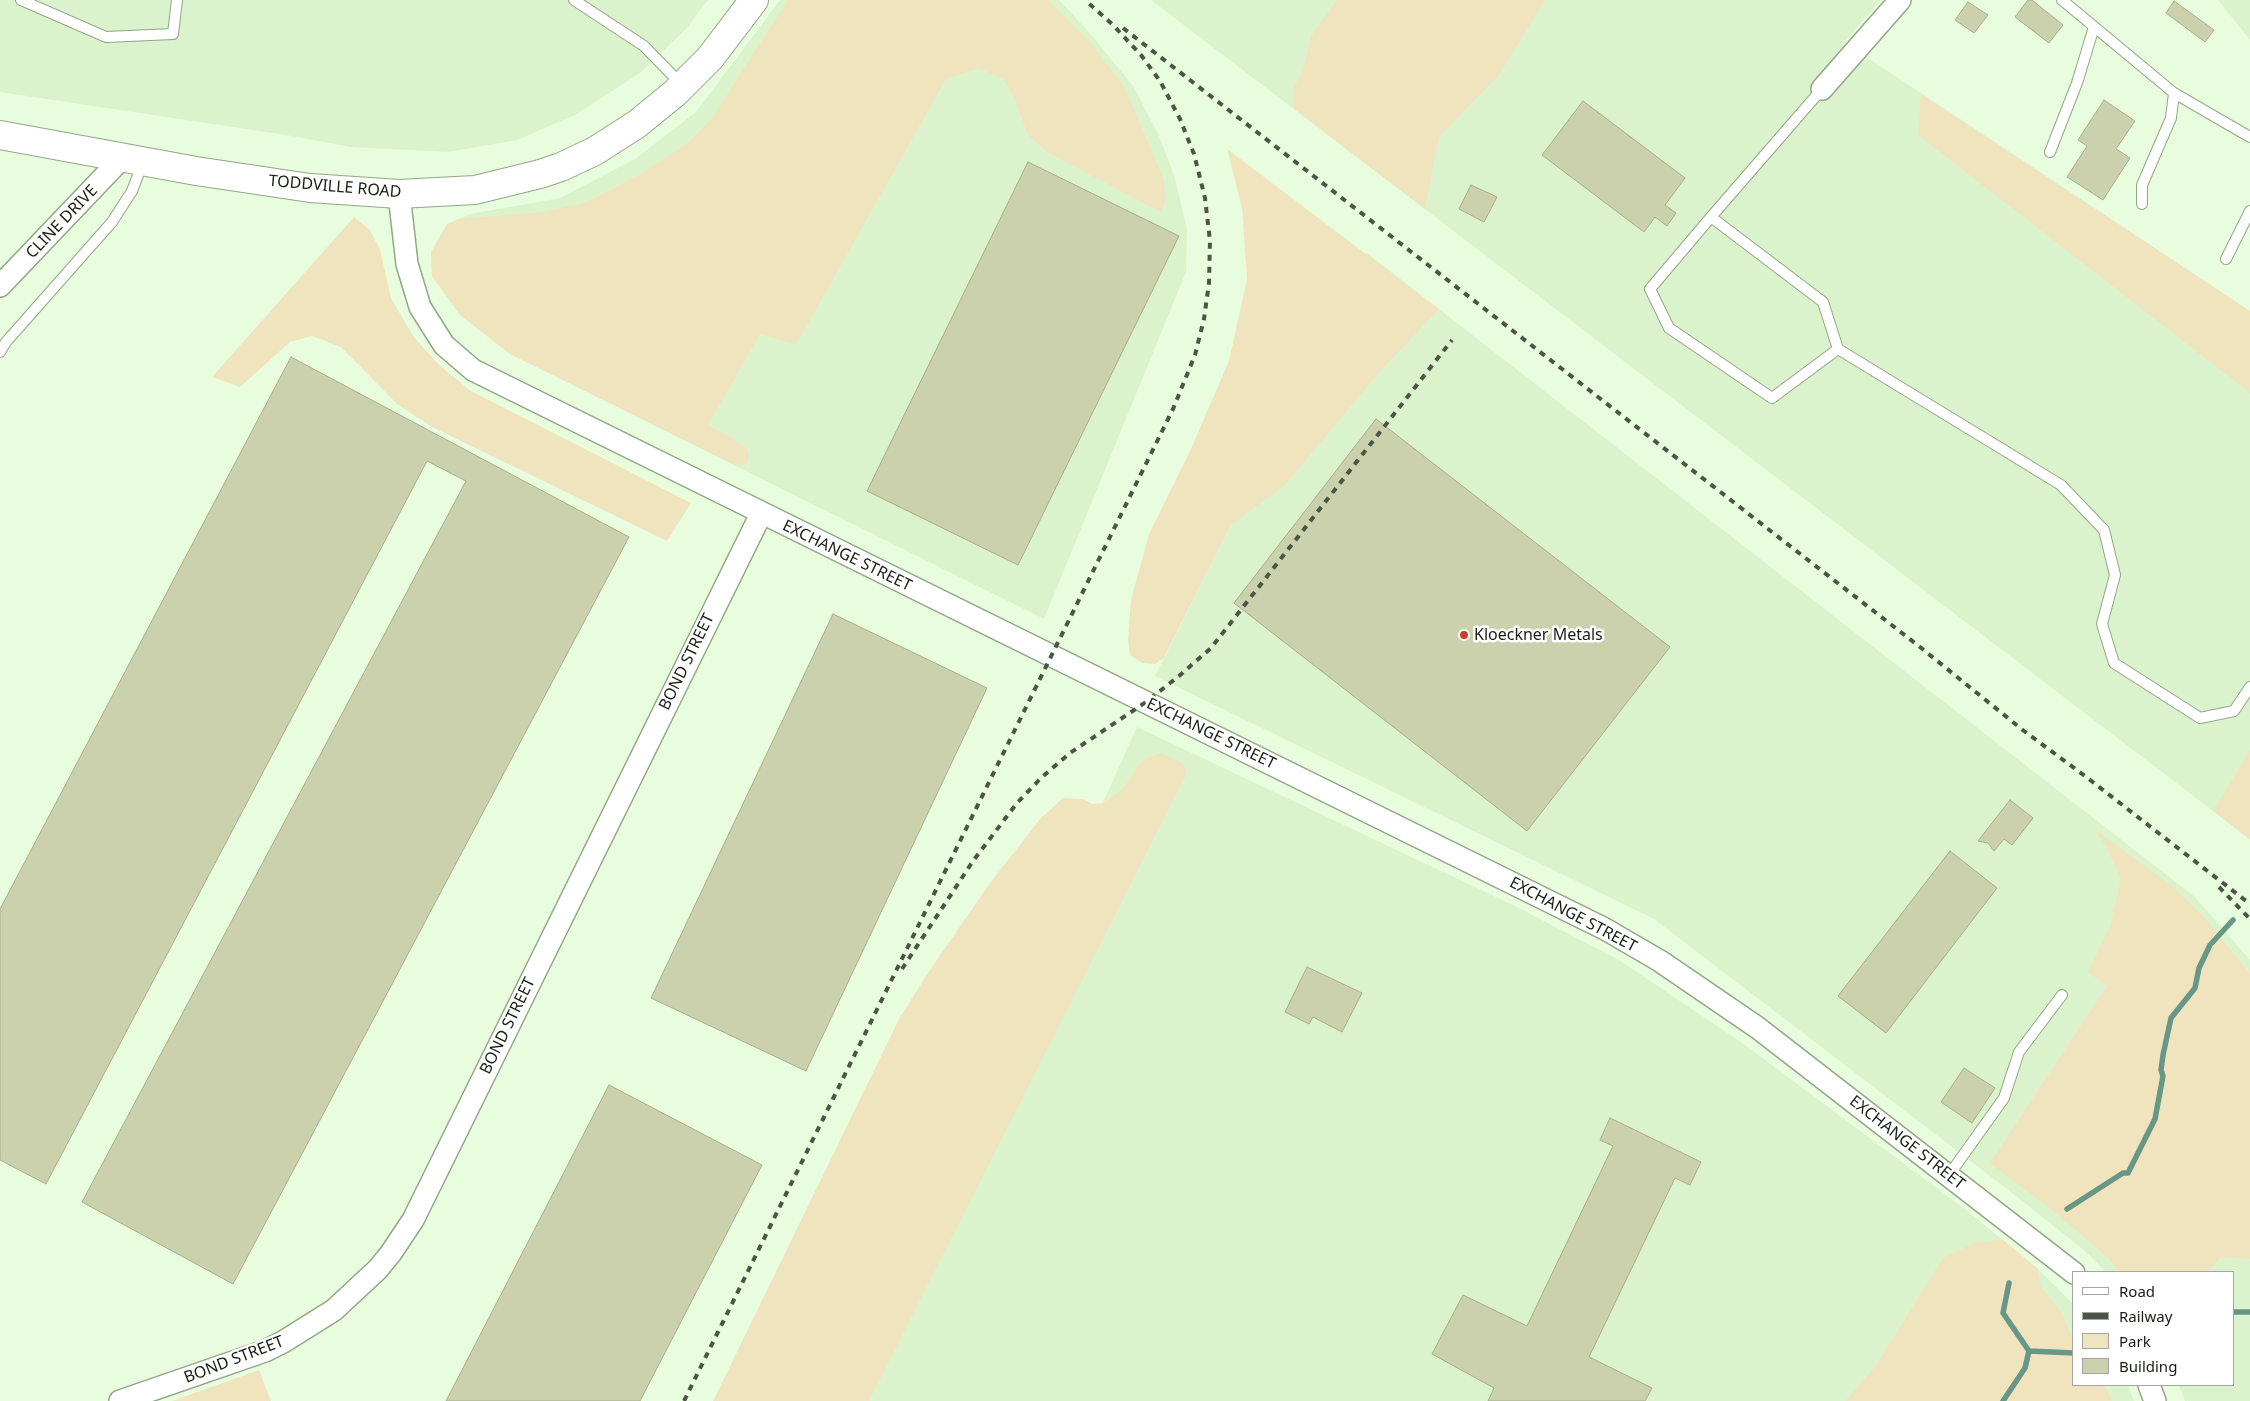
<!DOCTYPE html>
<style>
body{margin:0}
#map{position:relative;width:2250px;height:1401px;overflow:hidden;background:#e8fddd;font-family:"Noto Sans",sans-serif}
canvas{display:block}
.legend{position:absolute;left:2072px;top:1271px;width:162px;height:115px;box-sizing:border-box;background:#fff;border:1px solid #a2a5a1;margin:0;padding:6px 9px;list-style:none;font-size:15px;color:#171e13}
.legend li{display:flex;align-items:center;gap:10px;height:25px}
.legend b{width:25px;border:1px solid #a2a5a1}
</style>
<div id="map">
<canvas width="2250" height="1401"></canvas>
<ul class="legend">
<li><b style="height:6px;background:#fff"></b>Road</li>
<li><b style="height:6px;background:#4b5545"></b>Railway</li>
<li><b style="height:14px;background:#f0e4bf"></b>Park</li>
<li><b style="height:14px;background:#cbd0ad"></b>Building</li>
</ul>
</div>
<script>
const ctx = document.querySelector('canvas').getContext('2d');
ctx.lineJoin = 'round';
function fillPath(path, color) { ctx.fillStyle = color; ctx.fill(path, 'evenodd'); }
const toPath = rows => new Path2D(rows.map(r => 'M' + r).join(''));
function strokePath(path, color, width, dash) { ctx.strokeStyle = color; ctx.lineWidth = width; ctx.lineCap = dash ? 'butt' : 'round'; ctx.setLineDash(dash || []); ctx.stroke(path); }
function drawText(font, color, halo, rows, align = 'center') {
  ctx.font = font + ' "Noto Sans",sans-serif'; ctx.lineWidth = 5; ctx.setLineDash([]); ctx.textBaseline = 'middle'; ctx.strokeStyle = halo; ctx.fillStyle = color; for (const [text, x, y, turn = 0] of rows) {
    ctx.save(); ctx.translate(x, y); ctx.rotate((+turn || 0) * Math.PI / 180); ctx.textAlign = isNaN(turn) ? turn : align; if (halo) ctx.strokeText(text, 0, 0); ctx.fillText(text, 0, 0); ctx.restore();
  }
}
fillPath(toPath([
 [0,0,708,0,686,29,640,73,575,115,517,140,448,152,350,147,286,135,0,92],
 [780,0,1059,0,1088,31,1134,87,1159,136,1175,178,1187,229,1186,272,1044,619,510,354,460,315,432,276,431,252,447,224,470,214,560,198,635,159,696,112],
 [1151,0,1881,0,1844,42,2250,311,2250,822,2213,811],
 [2218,0,2250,0,2250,40],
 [1367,253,2195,897,2250,960,2250,1401,2185,1401,2179,1385,2234,1385,2234,1272,2106,1272,2085,1251,2007,1189,1654,919,1155,676],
 [1137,727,1515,906,1619,960,1741,1042,1965,1209,2037,1268,2074,1305,2074,1385,2128,1385,2134,1401,833,1401]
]), '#dbf3cd');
fillPath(toPath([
 [788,0,1048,0,1090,42,1125,88,1164,180,1166,199,1161,212,1050,154,1028,135,1014,97,1003,79,979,68,946,79,796,345,760,334,708,425,728,436,748,450,749,460,745,465,733,464,510,354,460,315,432,276,431,252,447,224,459,219,542,212,584,203,639,175,688,143,712,118],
 [1337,0,1545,0,1499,75,1439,137,1425,209,1294,109,1293,88,1303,71,1311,36],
 [1921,94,2250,311,2250,393,1918,135],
 [1227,149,1439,309,1376,376,1285,485,1231,525,1163,659,1155,664,1142,663,1130,655,1128,639,1131,600,1149,534,1190,451,1229,361,1247,279,1242,208],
 [354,217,370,230,380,250,391,298,413,336,439,365,471,391,691,503,667,541,432,427,397,404,341,347,312,336,290,342,240,387,212,377],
 [2250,750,2250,840,2213,811],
 [1161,753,1183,763,1187,773,869,1401,713,1401,900,1017,932,967,990,883,1040,819,1063,798,1083,799,1093,804,1103,803,1122,790,1143,760],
 [2094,829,2171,885,2203,916,2250,974,2250,1259,2221,1257,2208,1272,2120,1272,2105,1255,2047,1206,1990,1163,2107,986,2088,972,2110,926,2121,879,2106,846],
 [2002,1239,2037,1268,2041,1287,2063,1315,2074,1343,2074,1385,2105,1385,2112,1401,1845,1401,1875,1367,1943,1258,1974,1243],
 [259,1370,271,1401,172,1401]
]), '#f0e4bf');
strokePath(toPath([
 [2067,1209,2123,1173,2128,1173,2155,1119,2163,1076,2161,1070,2163,1055,2171,1018,2195,988,2199,968,2210,945,2233,920],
 [2009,1283,2003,1313,2029,1351],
 [2234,1312,2250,1312],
 [2029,1351,2074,1353],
 [2003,1401,2025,1368,2029,1351]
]), '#689787', 5.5);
const building = toPath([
 [2028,0,2032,0,2063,25,2049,43,2015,17,2028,0],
 [2174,1,2214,30,2205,42,2166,13,2174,1],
 [1968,2,1988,15,1974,33,1955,20,1968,2],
 [2104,100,2135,121,2116,149,2130,158,2103,200,2067,177,2087,146,2078,140,2104,100],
 [1583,101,1685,178,1665,205,1676,213,1667,226,1655,217,1644,232,1542,155,1583,101],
 [1028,162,1179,236,1018,565,867,491,1028,162],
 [1471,185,1497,197,1484,222,1459,209,1471,185],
 [291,357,629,537,233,1284,82,1202,466,481,427,461,46,1184,0,1160,0,909,291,357],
 [1376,419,1670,647,1527,831,1234,603,1376,419],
 [833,614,987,688,806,1071,651,998,833,614],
 [2010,800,2033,818,2012,845,2004,839,1994,851,1988,843,1978,841,2010,800],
 [1950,851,1997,888,1886,1033,1838,996,1950,851],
 [1307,967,1362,993,1342,1032,1313,1017,1309,1024,1285,1012,1307,967],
 [1964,1068,1995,1088,1972,1123,1941,1102,1964,1068],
 [609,1085,762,1165,640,1401,446,1401,609,1085],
 [1610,1118,1701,1162,1690,1185,1675,1178,1589,1357,1652,1388,1645,1401,1488,1401,1494,1388,1432,1354,1463,1295,1527,1326,1613,1146,1600,1140,1610,1118]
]);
fillPath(building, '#cbd0ad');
strokePath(building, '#a9ae8c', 1);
const lane = toPath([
 [21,0,106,37,173,34,177,0],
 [574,0,644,46,682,85],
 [2062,0,2174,93,2171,118,2142,185,2142,204],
 [2174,93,2250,137],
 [2050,152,2077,83,2094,27],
 [1711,217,1822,89],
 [2226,259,2250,211],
 [1838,349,1772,398,1669,328,1650,289,1711,217,1823,302,1838,349,2061,485,2104,530,2115,575,2102,624,2114,663,2200,718,2234,711,2250,687],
 [0,352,6,342,112,222,132,191,143,162],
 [1949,1175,2004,1098,2019,1052,2062,995]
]);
const street = toPath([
 [1822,89,1900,0],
 [399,194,407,264,420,307,444,345,473,370,1605,929,1660,961,1758,1028,2074,1273],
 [0,286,123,157],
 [2149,1385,2155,1401],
 [120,1401,265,1351,283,1342,334,1310,378,1269,391,1253,413,1220,761,514]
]);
const secondary = toPath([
 [0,135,196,171,310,188,399,194,475,190,540,174,561,167,595,151,637,124,675,93,710,58,754,0]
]);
strokePath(lane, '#93a688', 12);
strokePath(street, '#93a688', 24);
strokePath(secondary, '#93a688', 30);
strokePath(lane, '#fff', 10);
strokePath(street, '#fff', 21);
strokePath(secondary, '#fff', 28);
strokePath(toPath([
 [1123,28,1920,647,2024,731,2085,776,2250,904],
 [2219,887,2250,919],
 [902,969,973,861,1017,803,1041,778,1070,753,1146,702,1179,676,1211,648,1452,340],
 [684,1401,1173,409,1195,355,1204,319,1209,283,1210,241,1205,198,1194,154,1180,119,1160,81,1141,55,1113,25,1085,0]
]), '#4b5545', 4, [6, 6]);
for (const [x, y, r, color] of [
 [1464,635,5,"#cc402b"]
]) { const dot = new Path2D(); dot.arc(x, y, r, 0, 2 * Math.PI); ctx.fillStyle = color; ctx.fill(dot); strokePath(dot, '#fff', 2); }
drawText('16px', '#171e13', '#fff', [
 ["TODDVILLE ROAD",335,187,5],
 ["CLINE DRIVE",62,222,-46],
 ["EXCHANGE STREET",847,556,26],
 ["BOND STREET",687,662,-64],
 ["EXCHANGE STREET",1211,734,26],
 ["EXCHANGE STREET",1573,915,28],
 ["BOND STREET",508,1026,-64],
 ["EXCHANGE STREET",1907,1143,38],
 ["BOND STREET",234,1360,-21]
]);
drawText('16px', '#171e13', '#fff', [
 ["Kloeckner Metals",1474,635]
], 'left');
</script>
